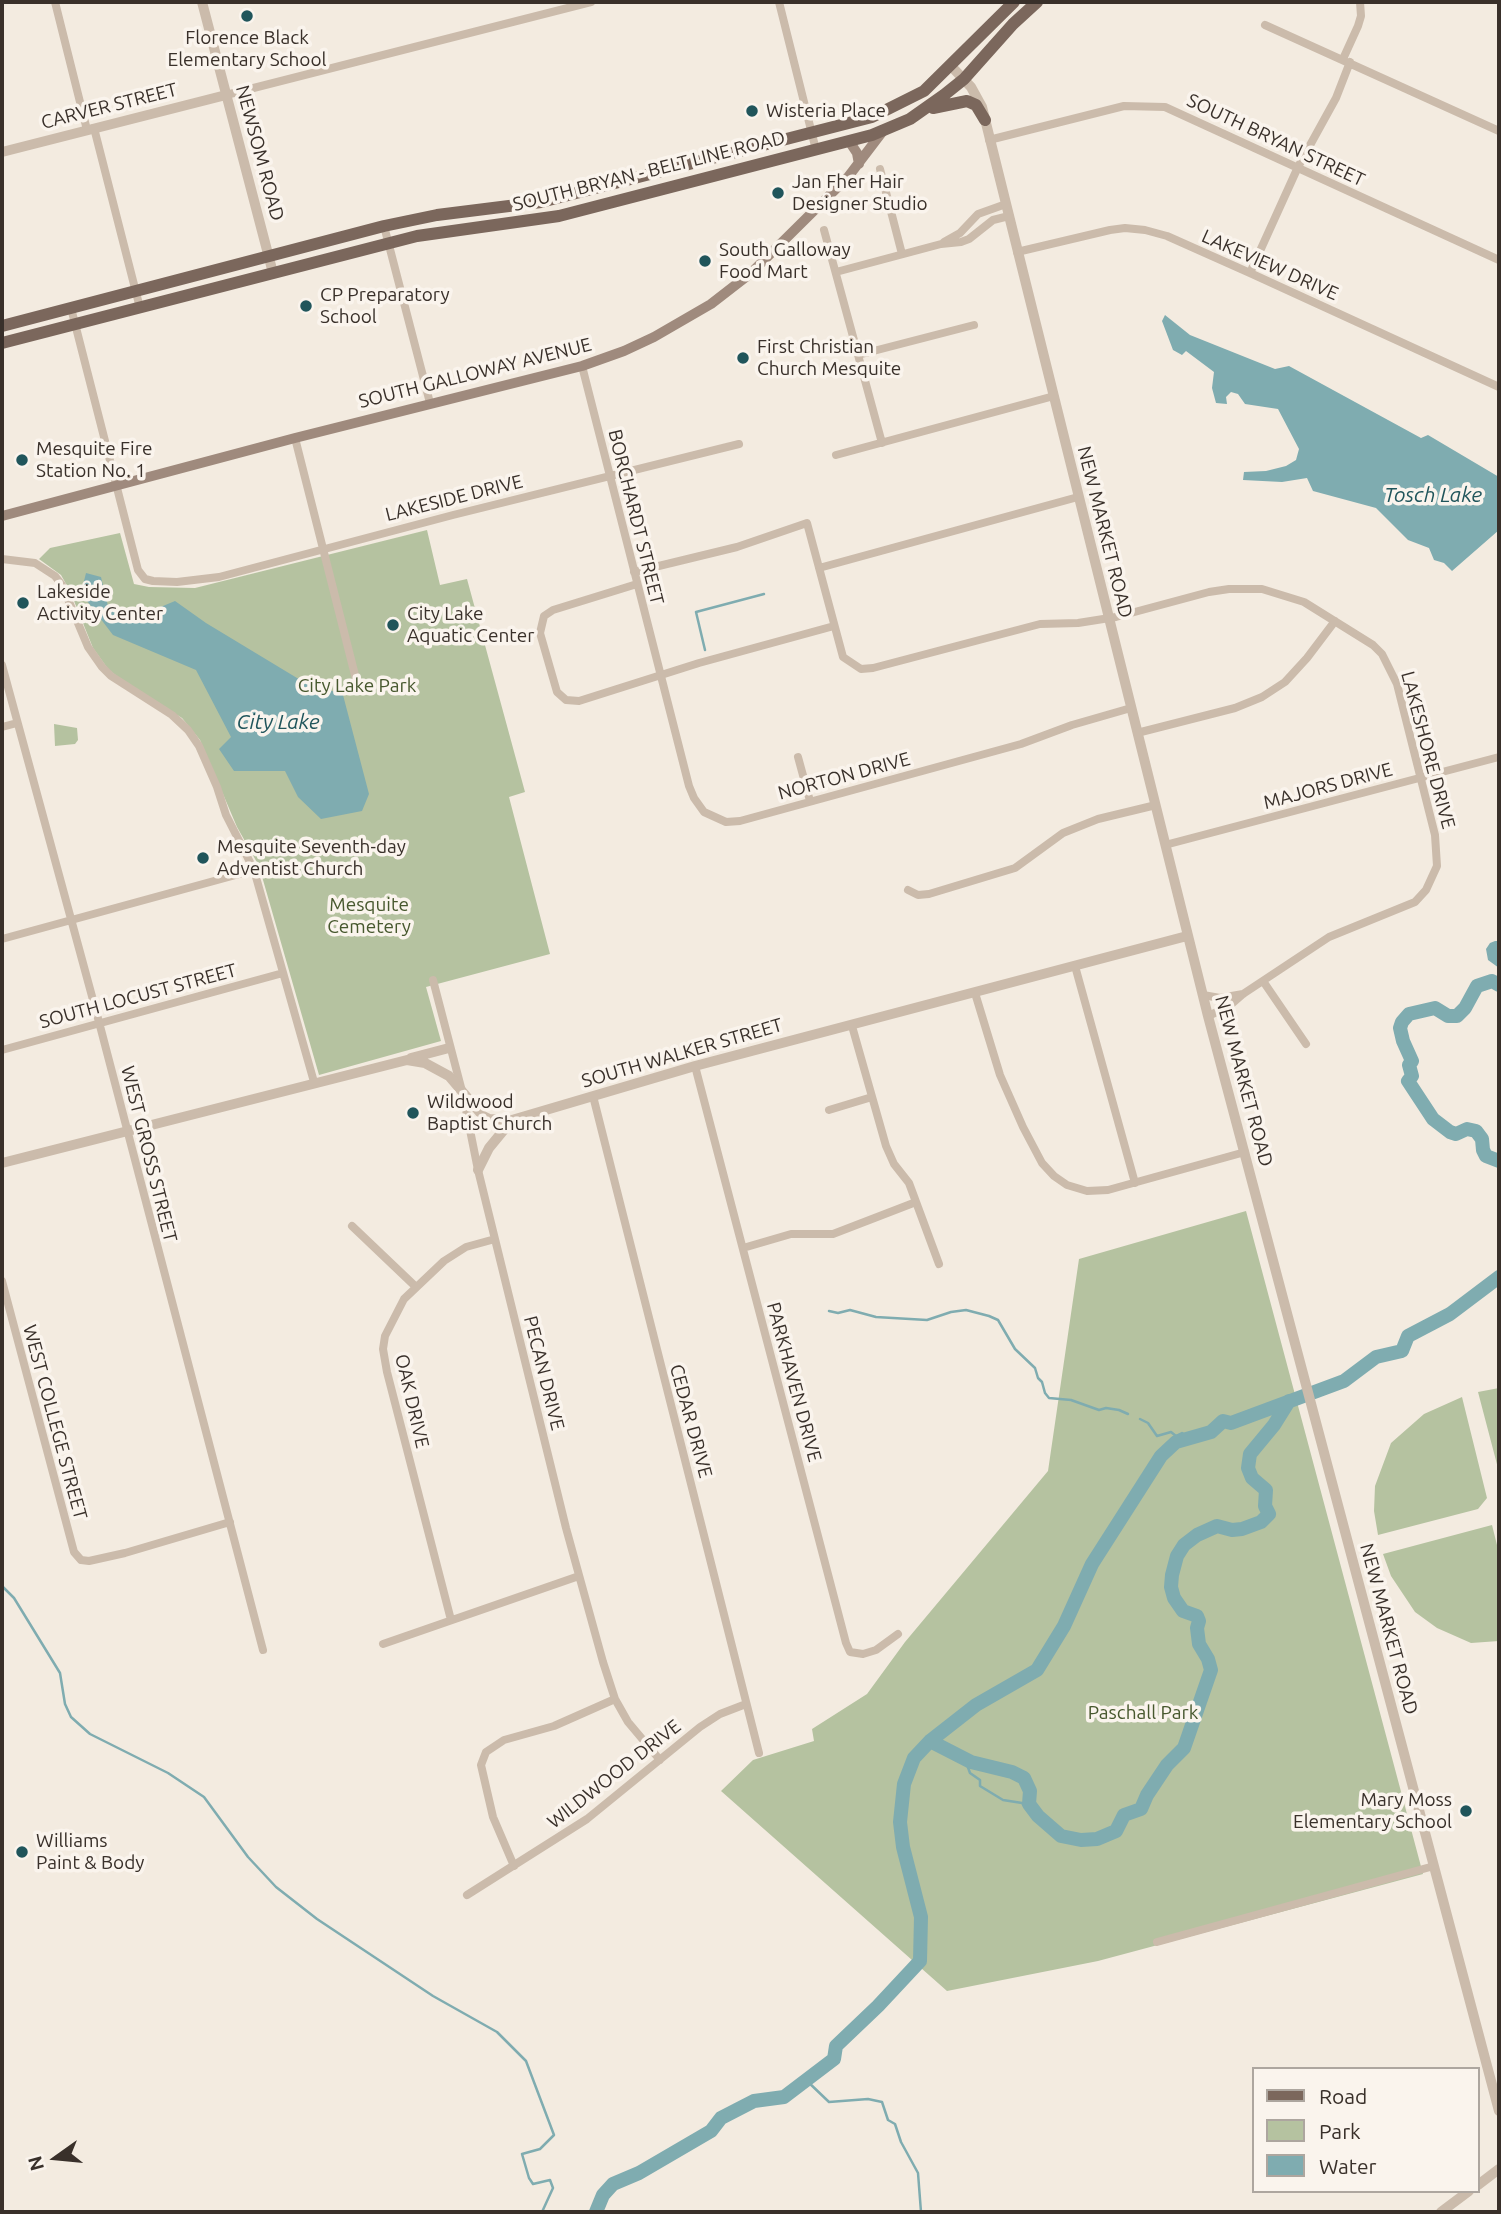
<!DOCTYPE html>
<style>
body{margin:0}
#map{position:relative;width:1501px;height:2214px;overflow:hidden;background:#f3ebe0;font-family:Ubuntu,sans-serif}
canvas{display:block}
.frame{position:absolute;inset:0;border:4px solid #39302a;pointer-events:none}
.legend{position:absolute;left:1252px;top:2067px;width:228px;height:126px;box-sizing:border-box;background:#faf4ed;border:2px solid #ada69f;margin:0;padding:9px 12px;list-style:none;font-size:21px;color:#39302a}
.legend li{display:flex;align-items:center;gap:14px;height:35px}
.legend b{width:35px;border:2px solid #ada69f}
.north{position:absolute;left:21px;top:2123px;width:70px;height:70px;-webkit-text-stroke:5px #faf4ed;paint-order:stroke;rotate:255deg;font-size:19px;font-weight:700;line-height:28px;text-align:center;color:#39302a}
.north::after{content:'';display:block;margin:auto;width:24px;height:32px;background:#39302a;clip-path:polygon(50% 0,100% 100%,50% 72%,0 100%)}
</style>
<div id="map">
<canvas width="1501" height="2214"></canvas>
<div class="frame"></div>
<ul class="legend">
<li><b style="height:9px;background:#7b675c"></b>Road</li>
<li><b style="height:19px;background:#b5c2a0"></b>Park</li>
<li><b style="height:19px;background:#7facb0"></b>Water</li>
</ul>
<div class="north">N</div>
</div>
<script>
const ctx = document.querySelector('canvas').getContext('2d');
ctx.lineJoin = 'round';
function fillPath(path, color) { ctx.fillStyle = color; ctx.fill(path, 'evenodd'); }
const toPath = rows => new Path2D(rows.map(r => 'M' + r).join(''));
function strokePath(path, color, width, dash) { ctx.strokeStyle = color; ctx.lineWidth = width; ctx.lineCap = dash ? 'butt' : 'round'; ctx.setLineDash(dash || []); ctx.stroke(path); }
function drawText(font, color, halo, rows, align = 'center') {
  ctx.font = font + ' Ubuntu,sans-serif'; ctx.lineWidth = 7; ctx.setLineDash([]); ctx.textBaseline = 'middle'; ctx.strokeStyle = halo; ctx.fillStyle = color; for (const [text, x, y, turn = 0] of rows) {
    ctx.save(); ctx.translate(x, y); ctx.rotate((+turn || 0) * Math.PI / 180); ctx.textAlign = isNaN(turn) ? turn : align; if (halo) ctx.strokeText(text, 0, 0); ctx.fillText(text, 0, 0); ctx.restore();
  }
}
fillPath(toPath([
 [427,530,440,585,467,579,525,792,509,797,550,954,426,987,441,1041,319,1075,259,866,237,827,200,740,182,718,124,682,108,669,93,648,70,591,61,575,39,559,50,548,120,533,134,584,149,587,195,588],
 [54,724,77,728,78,740,75,744,55,746],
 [1246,1211,1423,1874,1098,1961,947,1991,721,1791,753,1760,814,1741,812,1729,867,1694,905,1642,1048,1471,1079,1259],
 [1499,1388,1499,1472,1478,1392],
 [1462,1397,1487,1498,1478,1509,1378,1535,1374,1511,1375,1486,1391,1443,1424,1414],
 [1492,1525,1499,1553,1499,1641,1471,1643,1437,1628,1415,1612,1391,1576,1383,1554]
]), '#b5c2a0');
fillPath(toPath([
 [1165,315,1190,335,1275,369,1289,366,1421,438,1428,435,1499,477,1499,530,1452,571,1444,563,1434,560,1429,548,1408,540,1376,508,1313,491,1307,478,1282,482,1243,480,1244,472,1266,471,1286,466,1296,460,1299,449,1278,409,1245,404,1238,394,1231,392,1226,397,1227,404,1216,403,1212,388,1214,372,1186,351,1182,355,1173,350,1162,321],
 [86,573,101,577,108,606,127,621,175,601,206,623,297,678,343,695,369,794,362,811,321,819,298,797,285,771,234,771,219,749,231,737,196,670,113,635,81,593],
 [1495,941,1499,941,1499,968,1488,960,1486,949,1490,943]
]), '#7facb0');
strokePath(toPath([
 [705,650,696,612,764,594],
 [829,1311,838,1313,850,1310,876,1317,927,1320,951,1312,966,1310,989,1316,998,1320,1015,1349,1035,1368,1038,1378,1042,1382,1045,1393,1049,1398,1071,1400,1099,1410,1106,1408,1119,1410,1128,1414],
 [1140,1419,1148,1423,1157,1436,1171,1432,1176,1436,1182,1433,1190,1438],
 [2,1586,14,1598,60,1673,65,1704,71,1717,90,1734,168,1773,204,1797,248,1857,276,1887,317,1919,433,1996,497,2032,526,2061,554,2135,540,2149,522,2154,529,2178,533,2184,550,2180,553,2188,542,2212],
 [965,1759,970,1773,980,1780,980,1786,1003,1800,1022,1803,1027,1810,1036,1813],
 [806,2080,829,2102,868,2099,882,2102,888,2120,895,2124,901,2142,918,2173,921,2212]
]), '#7facb0', 2.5);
strokePath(toPath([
 [1499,985,1492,981,1477,986,1465,1008,1457,1016,1448,1016,1435,1008,1409,1014,1402,1022,1400,1028,1403,1041,1412,1061,1409,1065,1412,1076,1408,1081,1433,1119,1450,1132,1456,1134,1467,1129,1476,1131,1482,1139,1483,1150,1486,1156,1499,1161],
 [930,1741,971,1762,1012,1772,1024,1778,1030,1791,1029,1804,1038,1816,1061,1836,1081,1840,1097,1839,1116,1831,1124,1815,1141,1809,1147,1795,1167,1765,1184,1748,1211,1670,1208,1659,1199,1644,1197,1628,1199,1621,1197,1616,1183,1611,1174,1598,1171,1587,1172,1575,1177,1556,1184,1545,1197,1535,1217,1526,1232,1530,1242,1529,1261,1522,1269,1514,1265,1506,1266,1490,1252,1478,1248,1468,1250,1454,1274,1425,1289,1401],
 [596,2212,603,2195,613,2184,639,2173,711,2131,721,2118,754,2101,784,2097,834,2059,836,2046,878,2006,920,1961,921,1917,903,1847,900,1822,904,1784,914,1758,930,1741,976,1705,1037,1670,1064,1626,1092,1564,1161,1456,1176,1442,1211,1432,1223,1421,1231,1423,1344,1381,1376,1357,1402,1351,1408,1336,1450,1314,1499,1277]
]), '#7facb0', 14);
strokePath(toPath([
 [55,2,87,130],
 [779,2,816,150],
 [1265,25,1499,131],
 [1343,59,1358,26,1361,16,1360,2],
 [226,95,591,2],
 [94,128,140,308],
 [989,140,1124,106,1165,107,1499,260],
 [880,169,902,254],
 [384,226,430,403],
 [824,230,882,443],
 [944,242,960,233,978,214,1006,204],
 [1017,252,1110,230,1125,228,1145,230,1167,236,1250,273,1499,387],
 [836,272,941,244,961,242,969,239,993,220,1009,216],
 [1250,273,1298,167,1336,98,1350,62],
 [71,308,138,570,145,579,153,581,177,582,219,577,453,515,739,444],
 [858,355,974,325],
 [582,366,689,786,694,798,704,812,726,822,740,821,1021,744,1072,725,1131,708],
 [295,438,358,687],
 [836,455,1054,396],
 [2,559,35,563,55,576,62,585,88,647,102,667,111,676,172,715,188,730,199,746,217,787,226,815,254,870,314,1082],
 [819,568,1078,497],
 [634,572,737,547,807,523,843,657,861,669,873,668,1040,624,1078,623,1116,617,1209,592,1229,589,1262,589,1304,602,1373,645,1382,654,1397,684,1435,835,1437,866,1426,890,1415,902,1329,937,1243,994,1228,1007,1208,1016],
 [637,584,553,610,544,616,540,633,557,692,566,700,579,701,699,663,834,626],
 [2,665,99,1022,263,1650],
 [2,727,17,723],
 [1137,733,1235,708,1262,697,1285,682,1307,658,1335,621],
 [798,757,810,801],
 [1165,845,1499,757],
 [908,890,918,895,929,894,1015,868,1063,833,1098,819,1156,805],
 [2,939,254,870],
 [1075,966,1135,1183],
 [433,980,463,1095,478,1170,566,1528,603,1662,615,1699,628,1722,660,1760],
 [1263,981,1306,1044],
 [975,993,1000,1075,1023,1127,1042,1163,1054,1176,1067,1185,1087,1191,1108,1190,1245,1152],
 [1203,995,1220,998,1243,994],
 [852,1026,886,1146,894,1164,909,1183,939,1264],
 [2,1050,283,973],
 [695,1066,846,1643,850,1652,863,1654,876,1650,898,1634],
 [593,1096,759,1753],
 [829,1110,872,1097],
 [352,1226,416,1287],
 [743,1248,791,1234,833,1234,916,1202],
 [2,1281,74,1552,81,1560,89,1561,125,1553,230,1522],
 [451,1620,387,1372,383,1349,385,1336,404,1299,444,1261,466,1247,495,1239],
 [383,1644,579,1576],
 [514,1866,493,1817,481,1765,486,1752,504,1740,554,1726,615,1699],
 [467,1895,587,1819,700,1727,720,1714,746,1704],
 [1157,1942,1434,1866]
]), '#cbbbab', 8);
strokePath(toPath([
 [202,2,273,273],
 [951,66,971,87,982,107,1208,1016,1499,2111],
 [2,152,226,95],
 [411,1058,449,1048],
 [2,1163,407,1060,425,1063,449,1076,483,1116,489,1119,512,1120,695,1066,1187,936],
 [478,1170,489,1148,512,1120],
 [1478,2185,1499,2169],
 [1441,2212,1469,2191]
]), '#cbbbab', 10);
strokePath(toPath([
 [849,141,857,153,859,164],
 [2,516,295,438,582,366,624,351,654,337,711,304,751,273,848,177,883,131]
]), '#9f8a7d', 10);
strokePath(toPath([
 [933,108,967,101,976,105,985,120],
 [2,326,384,226,437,215,541,202,872,117,924,91,1014,2],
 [2,343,417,236,559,216,872,135,910,119,944,95,964,79,1013,24,1037,2]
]), '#7b675c', 12);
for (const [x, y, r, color] of [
 [247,16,7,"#20555b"],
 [752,111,7,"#20555b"],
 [778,193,7,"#20555b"],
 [705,261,7,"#20555b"],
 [306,306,7,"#20555b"],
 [743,358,7,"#20555b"],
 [22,460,7,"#20555b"],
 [23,603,7,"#20555b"],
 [393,625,7,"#20555b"],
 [203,858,7,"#20555b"],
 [413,1113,7,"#20555b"],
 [1466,1811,7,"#20555b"],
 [22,1852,7,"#20555b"]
]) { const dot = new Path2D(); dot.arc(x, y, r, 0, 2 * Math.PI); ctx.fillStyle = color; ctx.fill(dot); strokePath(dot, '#faf4ed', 2.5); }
drawText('19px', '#39302a', '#faf4ed', [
 ["Florence Black",247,38,"center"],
 ["Elementary School",247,60,"center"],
 ["Wisteria Place",766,111],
 ["Jan Fher Hair",792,182],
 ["Designer Studio",792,204],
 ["South Galloway",719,250],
 ["Food Mart",719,272],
 ["CP Preparatory",320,295],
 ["School",320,317],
 ["First Christian",757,347],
 ["Church Mesquite",757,369],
 ["Mesquite Fire",36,449],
 ["Station No. 1",36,471],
 ["Lakeside",37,592],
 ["Activity Center",37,614],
 ["City Lake",407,614],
 ["Aquatic Center",407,636],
 ["Mesquite Seventh-day",217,847],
 ["Adventist Church",217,869],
 ["Wildwood",427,1102],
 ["Baptist Church",427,1124],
 ["Mary Moss",1452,1800,"right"],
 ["Elementary School",1452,1822,"right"],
 ["Williams",36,1841],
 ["Paint & Body",36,1863]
], 'left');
drawText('19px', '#39302a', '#faf4ed', [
 ["CARVER STREET",109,106,-14],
 ["SOUTH BRYAN STREET",1276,140,25],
 ["NEWSOM ROAD",260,153,75],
 ["SOUTH BRYAN - BELT LINE ROAD",649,171,-14],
 ["LAKEVIEW DRIVE",1270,265,24],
 ["SOUTH GALLOWAY AVENUE",475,373,-14],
 ["LAKESIDE DRIVE",454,498,-14],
 ["BORCHARDT STREET",636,517,76],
 ["NEW MARKET ROAD",1105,532,76],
 ["LAKESHORE DRIVE",1428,750,75],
 ["NORTON DRIVE",844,776,-15],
 ["MAJORS DRIVE",1328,786,-15],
 ["SOUTH LOCUST STREET",138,996,-15],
 ["SOUTH WALKER STREET",682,1053,-16],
 ["NEW MARKET ROAD",1244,1081,75],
 ["WEST GROSS STREET",149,1154,76],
 ["PECAN DRIVE",544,1373,76],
 ["PARKHAVEN DRIVE",794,1382,75],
 ["OAK DRIVE",412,1401,77],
 ["CEDAR DRIVE",691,1421,75],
 ["WEST COLLEGE STREET",55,1422,75],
 ["NEW MARKET ROAD",1389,1629,75],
 ["WILDWOOD DRIVE",614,1774,-38]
]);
drawText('19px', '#47582e', '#faf4ed', [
 ["City Lake Park",357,686],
 ["Mesquite",369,905],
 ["Cemetery",369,927],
 ["Paschall Park",1143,1713]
]);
drawText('italic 21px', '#20555b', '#faf4ed', [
 ["Tosch Lake",1433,495],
 ["City Lake",278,722]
]);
</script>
